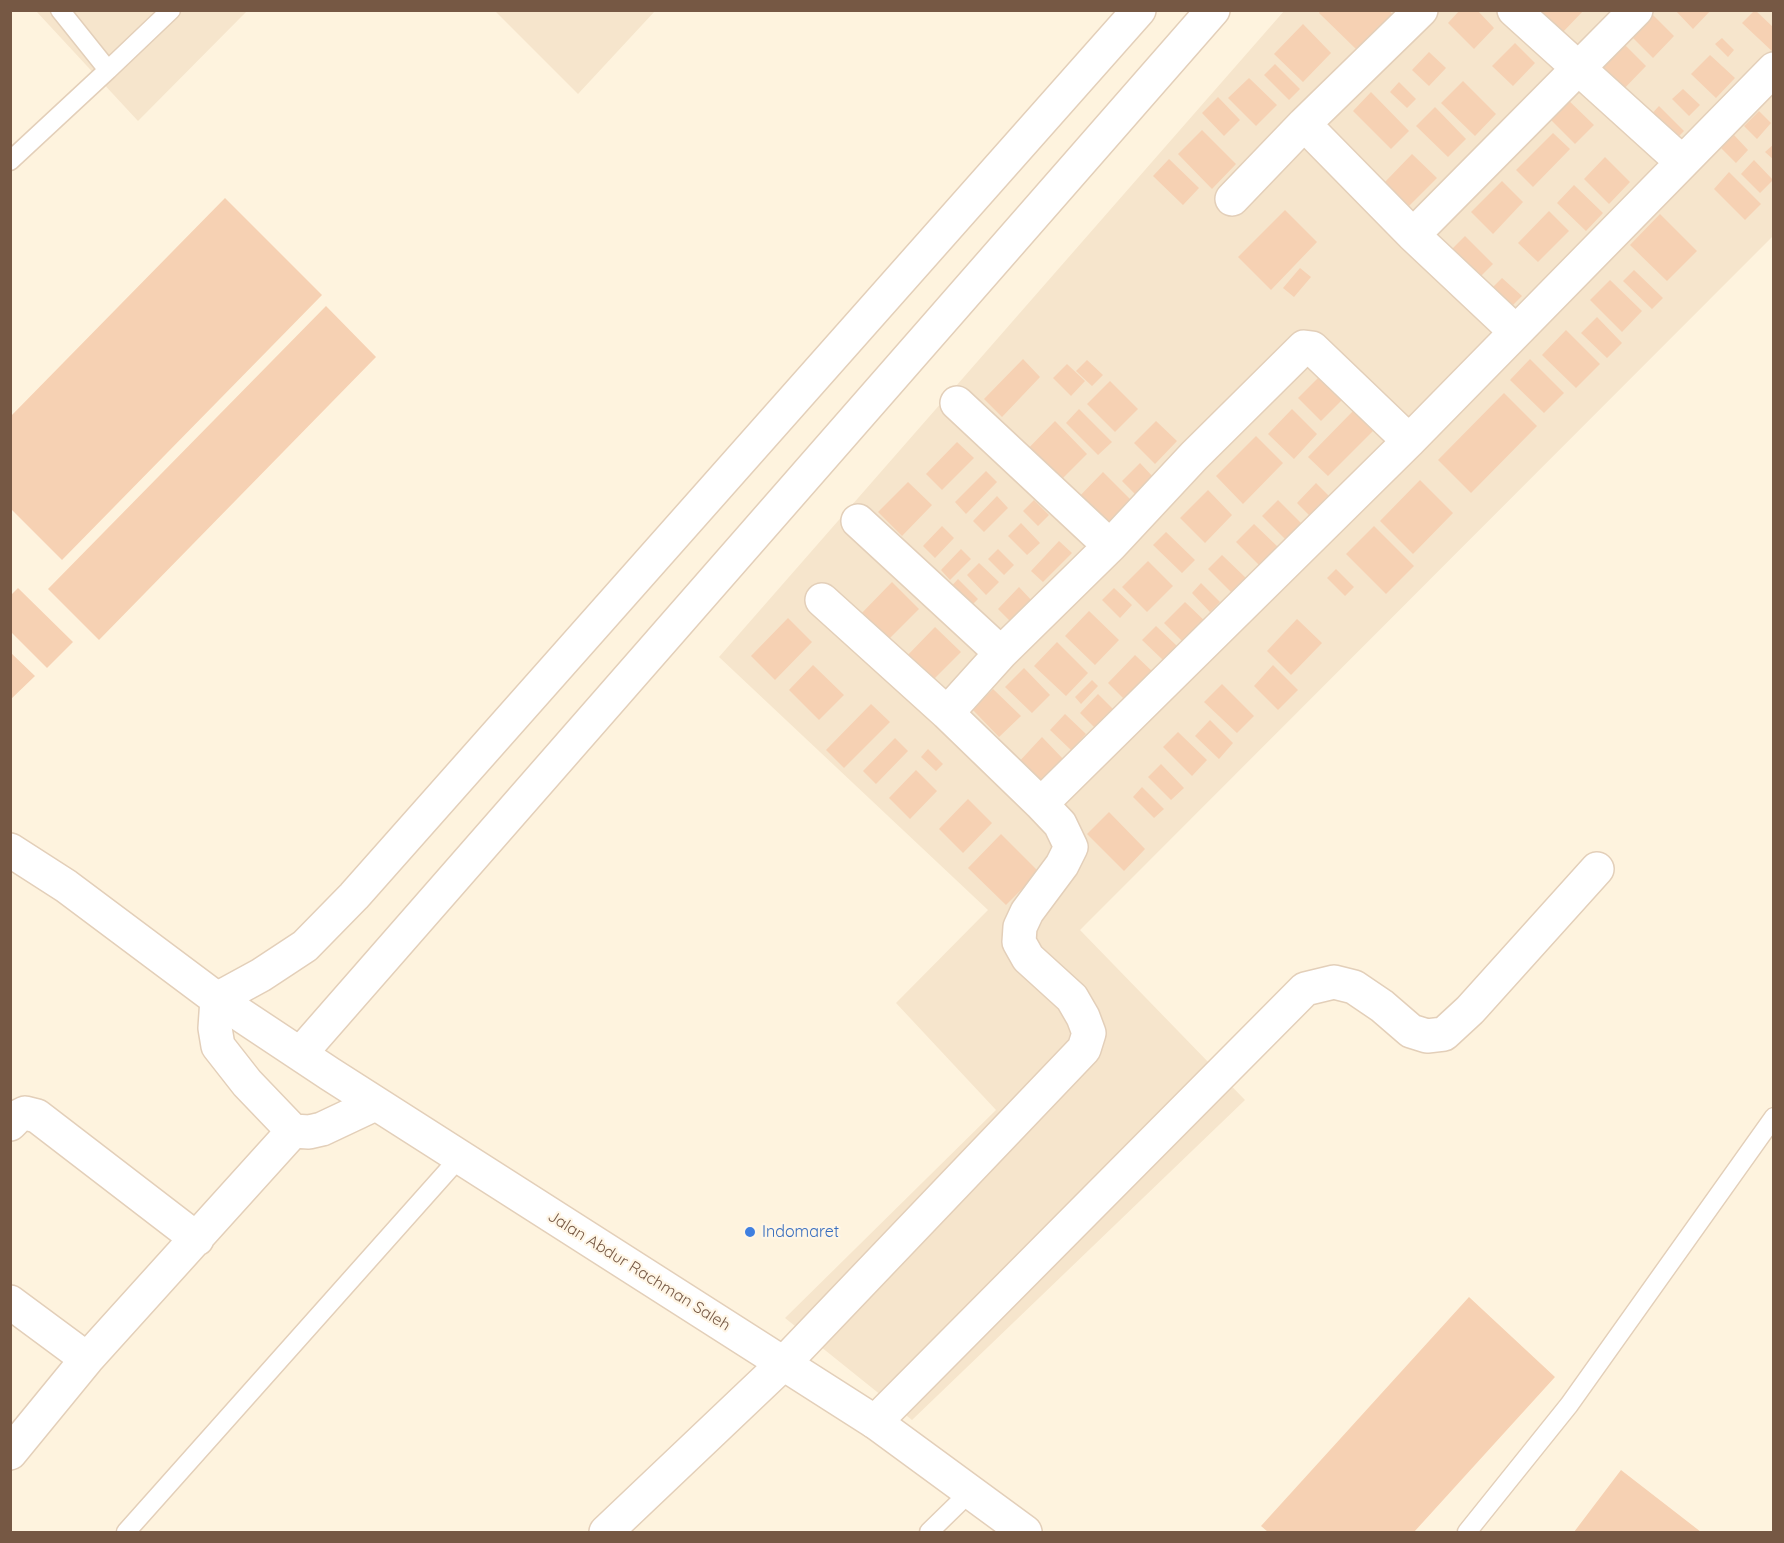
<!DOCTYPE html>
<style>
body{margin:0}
#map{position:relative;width:1784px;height:1543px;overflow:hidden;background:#fef3de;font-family:Quicksand,sans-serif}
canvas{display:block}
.frame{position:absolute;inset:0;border:12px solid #765844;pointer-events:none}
</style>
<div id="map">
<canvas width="1784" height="1543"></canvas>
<div class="frame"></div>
</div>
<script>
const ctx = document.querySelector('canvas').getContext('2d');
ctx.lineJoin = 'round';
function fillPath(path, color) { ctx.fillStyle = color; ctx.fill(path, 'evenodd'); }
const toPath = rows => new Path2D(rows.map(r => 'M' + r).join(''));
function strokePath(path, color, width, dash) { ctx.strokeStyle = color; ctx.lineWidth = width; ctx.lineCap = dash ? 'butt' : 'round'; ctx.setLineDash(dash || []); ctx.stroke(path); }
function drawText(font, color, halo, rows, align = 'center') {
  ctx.font = font + ' Quicksand,sans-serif'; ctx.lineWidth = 4.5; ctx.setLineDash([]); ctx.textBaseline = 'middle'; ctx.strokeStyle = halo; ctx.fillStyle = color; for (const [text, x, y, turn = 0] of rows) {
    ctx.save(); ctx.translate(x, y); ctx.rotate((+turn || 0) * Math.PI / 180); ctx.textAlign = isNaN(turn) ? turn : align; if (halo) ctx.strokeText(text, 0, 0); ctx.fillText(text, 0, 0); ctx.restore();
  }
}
fillPath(toPath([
 [36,11,247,11,138,121],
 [495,11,655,11,578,94],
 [1284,11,1773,11,1773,236,1080,930,1245,1100,912,1420,785,1318,996,1110,896,1003,988,910,719,657]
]), '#f6e5cc');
fillPath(toPath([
 [1321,10,1389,10,1392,14,1357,50,1319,13],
 [1460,10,1477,10,1494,28,1474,49,1448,23],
 [1537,10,1584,10,1561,34],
 [1675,10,1711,10,1693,29],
 [1755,10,1774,28,1774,53,1742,23],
 [1651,13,1674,36,1653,58,1630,35],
 [1303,24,1331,53,1303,82,1274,54],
 [1722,38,1734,50,1728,57,1715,44],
 [1621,41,1646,66,1617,96,1592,71],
 [1515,43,1535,63,1513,86,1492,66],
 [1429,52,1446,68,1429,86,1412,70],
 [1710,55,1735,78,1716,98,1691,74],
 [1275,64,1300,89,1289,100,1264,75],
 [1249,78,1277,105,1256,126,1228,98],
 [1463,81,1496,114,1475,136,1441,103],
 [1399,82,1416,99,1407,108,1390,92],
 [1683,89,1700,105,1689,116,1672,99],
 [1371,92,1409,131,1391,149,1353,111],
 [1564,96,1594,125,1575,144,1546,115],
 [1218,97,1240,120,1224,136,1202,113],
 [1659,106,1684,131,1671,144,1646,120],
 [1435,107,1466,139,1448,157,1416,126],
 [1759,111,1771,123,1757,139,1744,126],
 [1202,130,1236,164,1212,189,1178,154],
 [1553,133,1570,149,1533,187,1516,170],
 [1734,135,1748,150,1736,163,1721,148],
 [1774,144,1774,160,1765,152],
 [1412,154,1437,178,1409,206,1385,182],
 [1605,157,1630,182,1609,204,1584,179],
 [1169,159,1199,188,1183,205,1153,176],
 [1754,160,1773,180,1760,193,1741,174],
 [1729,172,1761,204,1745,220,1714,189],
 [1502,181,1523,202,1493,234,1471,212],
 [1574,185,1603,213,1586,231,1557,203],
 [225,198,322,295,62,560,10,508,10,417],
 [1285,210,1317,242,1271,290,1238,257],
 [1549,211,1569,231,1538,262,1518,243],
 [1660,214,1697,251,1667,281,1630,245],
 [1465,236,1493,264,1474,283,1446,255],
 [1300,268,1311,277,1294,297,1283,288],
 [1634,270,1663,298,1652,309,1623,281],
 [1502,278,1522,296,1506,312,1487,293],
 [1610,280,1642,311,1622,332,1590,300],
 [326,306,376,357,99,640,48,589],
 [1597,317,1622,343,1607,358,1581,333],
 [1566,330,1600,364,1576,388,1542,355],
 [1023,359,1040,377,1002,417,984,399],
 [1530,359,1564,393,1544,413,1510,380],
 [1087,360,1103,375,1092,386,1076,371],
 [1067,364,1085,381,1071,396,1053,378],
 [1320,376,1343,399,1321,421,1298,398],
 [1110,381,1138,409,1115,432,1087,404],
 [1504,393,1537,426,1471,493,1438,460],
 [1079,409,1112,442,1098,455,1066,423],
 [1292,409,1317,434,1294,459,1268,434],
 [1353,411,1373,431,1328,476,1308,457],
 [1055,421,1087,454,1051,490,1019,458],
 [1156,421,1177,441,1155,464,1134,443],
 [1256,436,1283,463,1243,504,1216,476],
 [957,442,974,458,942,490,926,474],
 [1140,463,1154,478,1136,495,1122,481],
 [986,471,997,482,966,514,955,502],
 [1103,472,1131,500,1102,530,1074,502],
 [1420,480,1453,513,1413,554,1380,521],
 [908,482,932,505,902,536,878,512],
 [1316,483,1331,498,1312,518,1297,503],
 [1208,490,1232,515,1205,543,1180,518],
 [997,496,1008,508,984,532,973,521],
 [1034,500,1049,515,1038,526,1023,511],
 [1278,500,1304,526,1288,542,1262,516],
 [1021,523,1040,543,1027,555,1008,536],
 [1254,524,1279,548,1260,566,1236,542],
 [942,526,954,538,935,558,923,546],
 [1374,526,1414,566,1386,594,1346,554],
 [1166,532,1195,560,1182,573,1153,545],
 [1059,541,1072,553,1043,582,1031,571],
 [961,549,971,559,950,580,941,570],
 [998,549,1014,565,1004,575,988,559],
 [1222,555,1247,579,1233,594,1208,569],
 [1148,561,1173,586,1147,612,1122,587],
 [979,563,999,582,986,595,967,575],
 [1336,569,1354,587,1345,596,1327,578],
 [958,579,978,599,967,610,947,591],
 [892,582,919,609,885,643,859,616],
 [1201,583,1220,602,1210,612,1192,593],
 [1019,587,1033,602,1012,623,998,609],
 [18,588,73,642,47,668,10,631,10,596],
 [1114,588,1132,605,1120,618,1102,600],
 [1185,602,1208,624,1187,646,1164,623],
 [1089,611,1119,640,1095,665,1065,636],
 [788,618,812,642,775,680,751,656],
 [1297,619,1322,643,1291,675,1267,651],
 [1156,626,1177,646,1163,660,1142,640],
 [935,627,961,652,928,685,903,660],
 [1057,642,1088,673,1066,696,1034,666],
 [10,652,35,676,10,700],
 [1135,655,1155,674,1127,702,1108,683],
 [813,665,844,695,819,720,789,690],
 [1273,665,1298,690,1278,710,1254,686],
 [1024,668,1050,695,1032,713,1005,687],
 [1092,680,1098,686,1081,704,1075,697],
 [1222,684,1254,716,1237,733,1204,702],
 [993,689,1021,716,999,737,973,710],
 [1098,694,1115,711,1097,730,1080,713],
 [871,704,890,722,844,768,826,750],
 [1065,714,1086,734,1071,750,1050,730],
 [1210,720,1233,743,1219,759,1195,736],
 [1178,732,1207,760,1192,776,1163,747],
 [1042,737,1065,761,1040,787,1017,764],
 [895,738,908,751,876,784,863,771],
 [928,749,943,764,936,771,921,757],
 [1161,764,1184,788,1171,800,1148,777],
 [916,770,937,791,910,819,889,798],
 [1142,787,1164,809,1154,818,1133,797],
 [968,799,992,823,963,853,939,829],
 [1109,812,1145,849,1124,871,1087,834],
 [1001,834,1039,872,1006,905,968,868],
 [1469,1297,1555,1377,1414,1532,1268,1532,1261,1526],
 [1621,1470,1701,1532,1574,1532]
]), '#f6d1b3');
const service = toPath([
 [108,70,171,10],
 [10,161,108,70,60,10],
 [126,1532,460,1157],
 [929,1532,970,1492],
 [1467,1532,1569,1405,1774,1117]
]);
const minor = toPath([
 [1514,10,1682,162],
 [1304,124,1413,235,1516,332],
 [1232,199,1304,124,1421,10],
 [1413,235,1636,10],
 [957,403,1110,546],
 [858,521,1001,653],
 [822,600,947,713,1041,804,1409,441,1774,69],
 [947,713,1001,653,1110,546,1194,456,1304,347,1312,348,1409,441],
 [10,850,66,886,217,999,215,1028,218,1046,247,1083,293,1131,309,1132,322,1129,375,1104],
 [10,1124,17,1117,25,1113,37,1116,197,1239],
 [10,1302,87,1359],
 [875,1422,1305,989,1334,982,1354,987,1382,1006,1411,1031,1427,1036,1444,1034,1470,1010,1597,869],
 [10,1453,87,1359,293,1131],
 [606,1532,784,1363,1084,1049,1089,1033,1083,1017,1072,998,1028,958,1019,942,1020,927,1027,912,1062,865,1071,847,1060,824,1041,804]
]);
const tertiary = toPath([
 [300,1054,1213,10],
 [1025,1532,875,1422,330,1074,217,999,261,975,305,946,354,896,1139,10]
]);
strokePath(service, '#e3cfb9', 21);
strokePath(minor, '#e3cfb9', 36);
strokePath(tertiary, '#e3cfb9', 36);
strokePath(service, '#fff', 18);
strokePath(minor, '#fff', 33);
strokePath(tertiary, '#fff', 33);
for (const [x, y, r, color] of [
 [750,1232,6,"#3f7fe0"]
]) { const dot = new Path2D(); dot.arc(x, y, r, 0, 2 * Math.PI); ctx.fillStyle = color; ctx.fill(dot); strokePath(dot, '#fff6e6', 2); }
drawText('16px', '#366cbe', '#fff6e6', [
 ["Indomaret",762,1232]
], 'left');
drawText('16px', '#765844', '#fff6e6', [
 ["Jalan Abdur Rachman Saleh",639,1271,32]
]);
</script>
